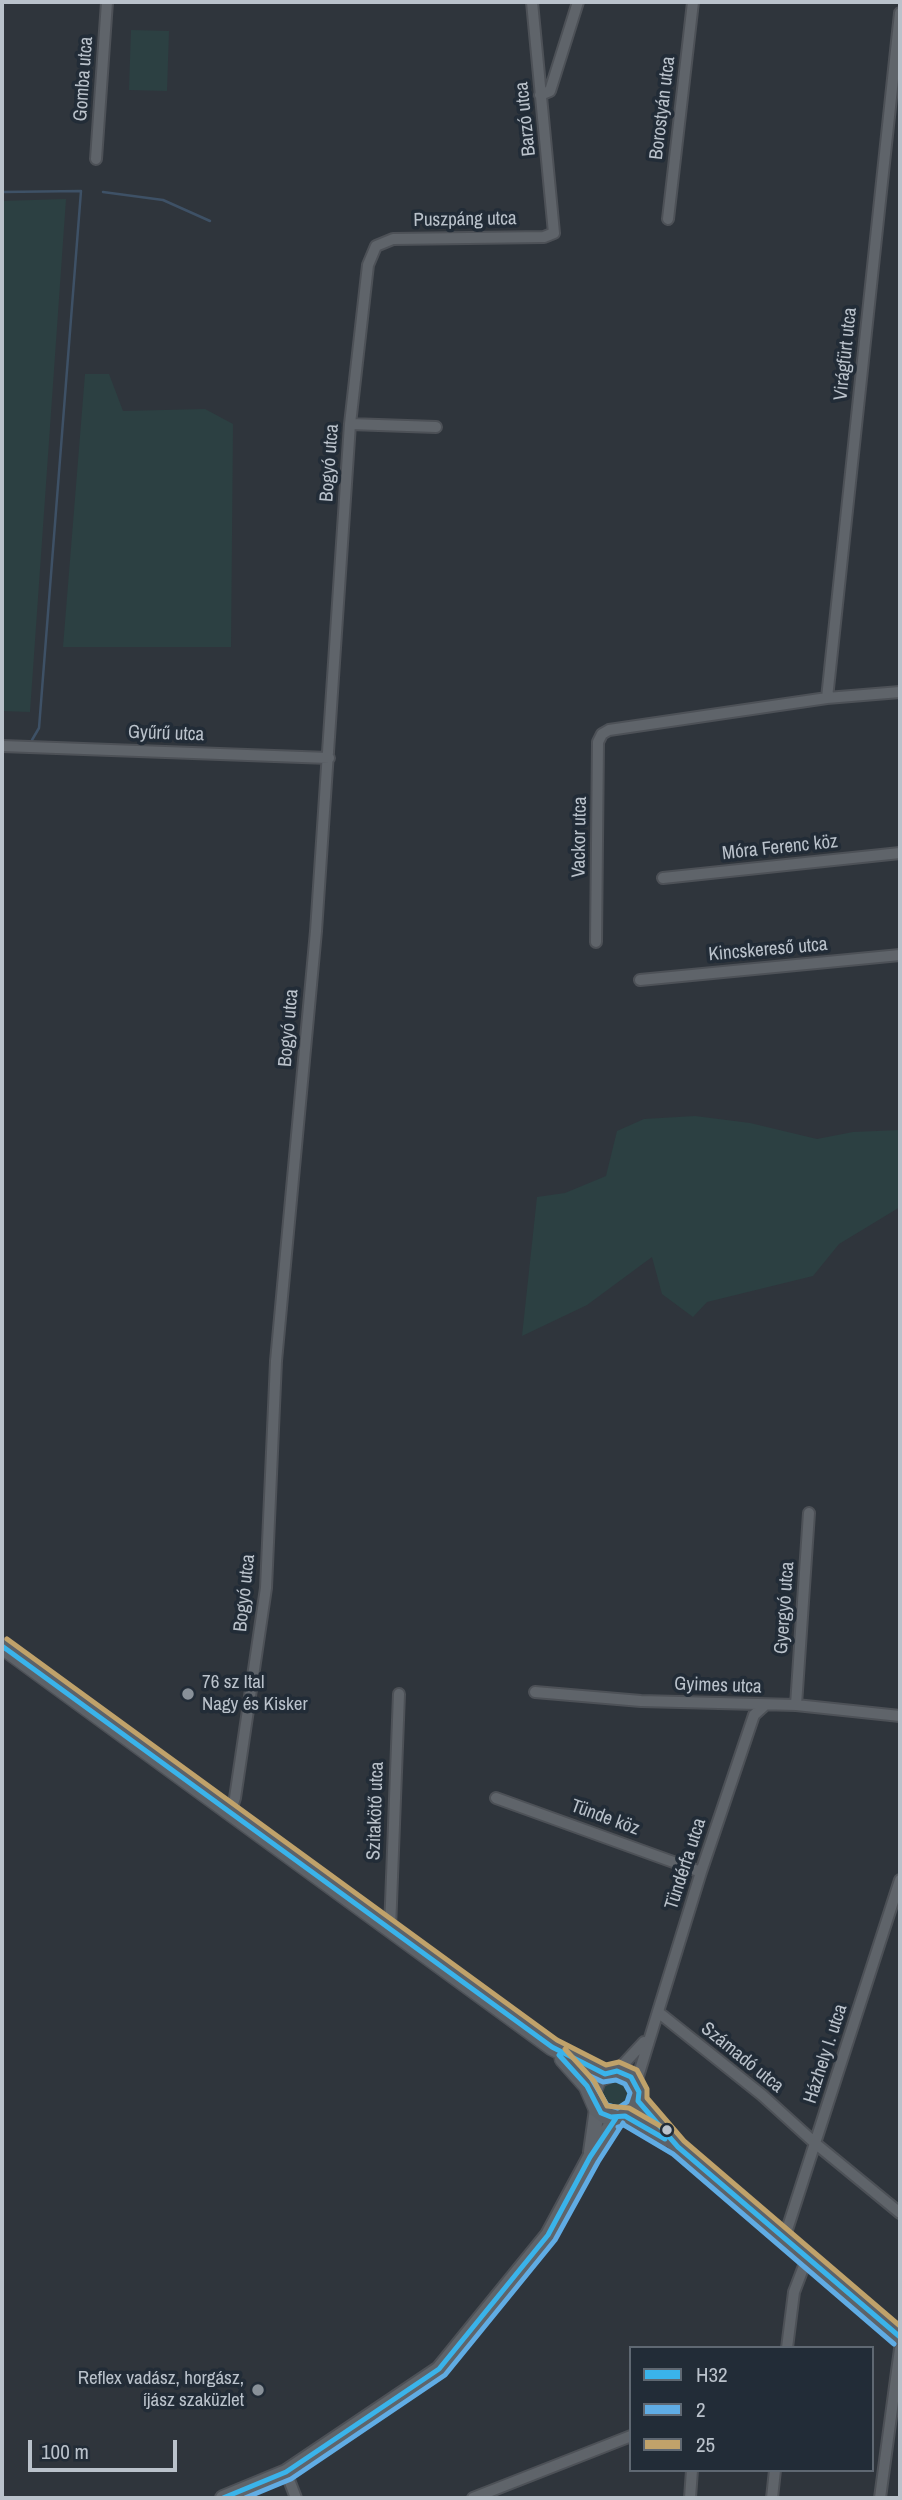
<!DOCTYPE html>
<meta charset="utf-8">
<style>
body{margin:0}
#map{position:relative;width:902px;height:2500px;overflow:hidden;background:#2f353c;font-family:"Archivo Narrow",sans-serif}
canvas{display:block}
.frame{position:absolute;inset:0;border:4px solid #bac2cb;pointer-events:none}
.legend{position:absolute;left:629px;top:2346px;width:245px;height:126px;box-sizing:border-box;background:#222c37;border:2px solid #5f6872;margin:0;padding:9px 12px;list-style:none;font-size:21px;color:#bac2cb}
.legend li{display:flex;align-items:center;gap:14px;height:35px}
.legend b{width:35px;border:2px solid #5f6872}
.scale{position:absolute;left:28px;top:2440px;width:149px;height:32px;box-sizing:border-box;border:4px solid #bac2cb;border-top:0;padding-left:9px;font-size:21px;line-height:24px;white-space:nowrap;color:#bac2cb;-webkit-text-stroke:5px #222c37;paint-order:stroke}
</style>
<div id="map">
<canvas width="902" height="2500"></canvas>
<div class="frame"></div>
<ul class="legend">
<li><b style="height:9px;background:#3ab3ea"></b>H32</li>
<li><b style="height:9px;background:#60ace4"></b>2</li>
<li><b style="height:9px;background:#c0a26a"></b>25</li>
</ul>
<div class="scale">100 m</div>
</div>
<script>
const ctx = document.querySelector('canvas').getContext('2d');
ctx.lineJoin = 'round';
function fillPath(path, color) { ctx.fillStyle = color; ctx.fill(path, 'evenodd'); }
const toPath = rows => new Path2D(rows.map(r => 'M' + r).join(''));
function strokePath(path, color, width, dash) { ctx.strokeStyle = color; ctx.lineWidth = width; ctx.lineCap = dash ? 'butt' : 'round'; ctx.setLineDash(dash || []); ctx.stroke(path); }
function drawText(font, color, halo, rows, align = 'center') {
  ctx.font = font + ' "Archivo Narrow",sans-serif'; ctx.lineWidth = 7; ctx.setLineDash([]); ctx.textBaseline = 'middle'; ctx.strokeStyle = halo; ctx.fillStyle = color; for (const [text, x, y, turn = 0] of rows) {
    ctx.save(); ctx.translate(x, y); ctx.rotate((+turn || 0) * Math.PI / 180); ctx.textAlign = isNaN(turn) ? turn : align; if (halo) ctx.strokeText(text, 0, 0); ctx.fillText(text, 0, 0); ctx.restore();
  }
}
fillPath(toPath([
 [131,30,169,31,167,91,129,90],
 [66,199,30,712,2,711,2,201],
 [85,374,109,374,123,411,205,409,233,424,231,647,63,647],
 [695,1116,750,1123,817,1139,853,1132,900,1130,900,1207,839,1244,813,1276,707,1302,693,1317,662,1294,652,1257,587,1305,522,1336,537,1197,565,1193,606,1176,617,1131,644,1119],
 [613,2077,631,2085,631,2104,613,2112,601,2104,599,2090]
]), '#2c4042');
strokePath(toPath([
 [2,192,81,191,39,728,32,740],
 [103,192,163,200,210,221]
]), '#3e5166', 2.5);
const minor = toPath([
 [540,95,550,91,578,2],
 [96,159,107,2],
 [668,219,693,2],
 [350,424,436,427],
 [827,698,900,13],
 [2,746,329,758],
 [663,878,900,853],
 [596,942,598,742,602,734,609,730,827,698,900,692],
 [640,980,900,955],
 [535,1692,641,1701,796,1705,900,1716],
 [796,1705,809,1513],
 [496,1798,701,1872],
 [230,1813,235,1798,266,1588,276,1361,316,931,350,424,368,265,376,246,393,239,544,237,554,233,532,2],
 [390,1929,399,1694],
 [658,2012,762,2095,816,2144,900,2213],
 [617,2071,644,2042],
 [636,2083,701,1872,754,1715,764,1706],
 [784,2239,900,1880],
 [787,2348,794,2292,807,2258],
 [286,2472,296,2498],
 [473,2498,631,2436],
 [690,2498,692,2470],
 [772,2498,775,2470],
 [880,2498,900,2349]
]);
const tertiary = toPath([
 [591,2152,597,2109],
 [223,2498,286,2472,439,2369,548,2235,590,2157,616,2118]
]);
const secondary = toPath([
 [2,1646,552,2047,605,2074],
 [563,2059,587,2086,597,2109,606,2116,620,2117,631,2112,638,2101,639,2092,631,2077,617,2071,598,2079,592,2095],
 [638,2101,678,2147,900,2337],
 [625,2116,664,2139]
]);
strokePath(minor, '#4d5157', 14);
strokePath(tertiary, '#4d5157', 18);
strokePath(secondary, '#4d5157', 19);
strokePath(minor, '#5f646a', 10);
strokePath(tertiary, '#5f646a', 14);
strokePath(secondary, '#5d6268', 16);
strokePath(toPath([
 [2,1646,552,2047,605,2074,617,2071,631,2077,639,2092,638,2101,678,2147,900,2337],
 [559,2055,587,2086,601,2113,611,2117,625,2116,665,2139],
 [223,2498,286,2472,439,2369,548,2235,590,2157,616,2118]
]), '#3ab3ea', 5);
strokePath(toPath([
 [590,2076,603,2082,616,2080,625,2084,630,2093,627,2102,618,2108,607,2105,590,2076],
 [618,2127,624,2125,673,2154,894,2344],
 [245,2498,291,2479,445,2375,555,2240,598,2162,623,2123]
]), '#60ace4', 5);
strokePath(toPath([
 [7,1639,557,2040,606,2065,619,2062,637,2070,647,2089,647,2098,684,2141,900,2326],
 [565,2049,594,2081,607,2106,629,2108,669,2131]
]), '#c0a26a', 5);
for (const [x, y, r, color] of [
 [188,1694,7,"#899199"],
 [667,2130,6,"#bac2cb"],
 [258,2390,7,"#899199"]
]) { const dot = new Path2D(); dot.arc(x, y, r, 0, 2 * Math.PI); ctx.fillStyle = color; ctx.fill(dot); strokePath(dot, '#222c37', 2.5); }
drawText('19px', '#bac2cb', '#222c37', [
 ["Gomba utca",84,79,-86],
 ["Borostyán utca",663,108,-83],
 ["Barzó utca",526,119,-96],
 ["Puszpáng utca",465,220,-1],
 ["Virágfürt utca",846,354,-84],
 ["Bogyó utca",330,463,-86],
 ["Gyűrű utca",166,734,2],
 ["Vackor utca",580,837,-89],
 ["Móra Ferenc köz",780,848,-6],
 ["Kincskereső utca",768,950,-5],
 ["Bogyó utca",289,1028,-85],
 ["Bogyó utca",245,1593,-84],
 ["Gyergyó utca",785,1608,-86],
 ["Gyimes utca",718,1686,2],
 ["Szitakötő utca",376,1811,-88],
 ["Tünde köz",605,1818,20],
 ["Tündérfa utca",686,1864,-72],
 ["Házhely I. utca",826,2054,-72],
 ["Számadó utca",742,2058,39]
]);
drawText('19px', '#bac2cb', '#222c37', [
 ["76 sz Ital",202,1683],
 ["Nagy és Kisker",202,1705],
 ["Reflex vadász, horgász,",244,2379,"right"],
 ["íjász szaküzlet",244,2401,"right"]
], 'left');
</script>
